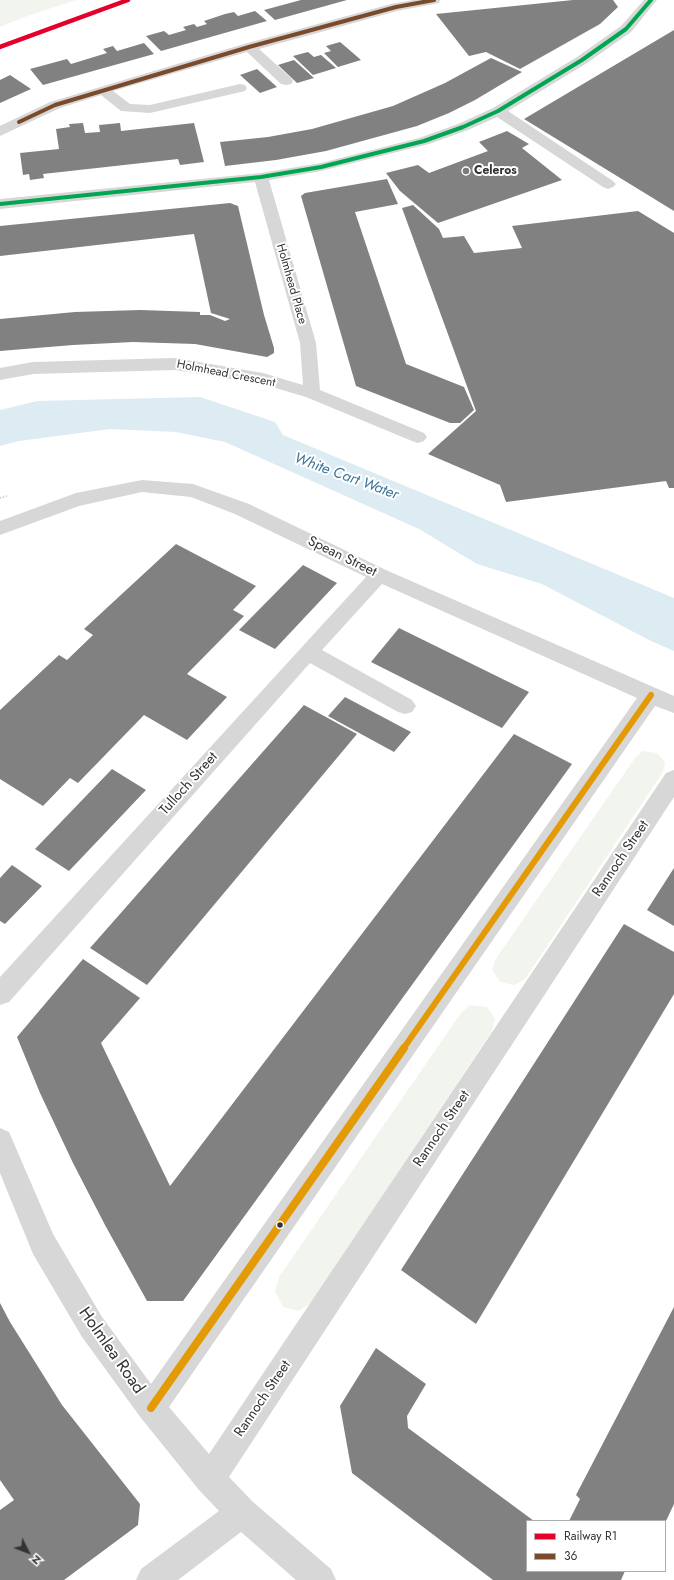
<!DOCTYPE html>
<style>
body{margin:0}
#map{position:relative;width:674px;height:1580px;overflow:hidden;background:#fff;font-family:Jost,sans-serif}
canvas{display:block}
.legend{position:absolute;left:526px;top:1520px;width:140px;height:52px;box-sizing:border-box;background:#fff;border:1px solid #adadad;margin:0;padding:5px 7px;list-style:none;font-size:12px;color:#333}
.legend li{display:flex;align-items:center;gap:8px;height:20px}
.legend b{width:20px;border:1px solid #adadad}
.north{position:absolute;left:8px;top:1532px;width:40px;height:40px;-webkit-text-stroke:3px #fff;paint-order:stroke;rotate:132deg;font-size:11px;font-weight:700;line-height:16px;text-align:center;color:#333}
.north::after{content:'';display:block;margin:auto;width:14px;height:18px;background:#333;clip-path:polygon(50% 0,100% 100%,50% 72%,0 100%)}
</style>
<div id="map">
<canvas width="674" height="1580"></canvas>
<ul class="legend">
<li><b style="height:5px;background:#e4002b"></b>Railway R1</li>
<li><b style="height:5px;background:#7a4b2a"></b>36</li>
</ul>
<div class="north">N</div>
</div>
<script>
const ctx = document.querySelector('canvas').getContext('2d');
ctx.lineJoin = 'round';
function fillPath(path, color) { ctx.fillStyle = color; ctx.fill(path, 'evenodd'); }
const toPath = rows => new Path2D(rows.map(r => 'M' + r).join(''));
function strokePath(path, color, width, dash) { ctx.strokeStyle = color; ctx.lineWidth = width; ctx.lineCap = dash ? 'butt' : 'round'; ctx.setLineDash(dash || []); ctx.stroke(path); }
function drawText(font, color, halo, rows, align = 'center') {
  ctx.font = font + ' Jost,sans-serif'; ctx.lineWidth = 4; ctx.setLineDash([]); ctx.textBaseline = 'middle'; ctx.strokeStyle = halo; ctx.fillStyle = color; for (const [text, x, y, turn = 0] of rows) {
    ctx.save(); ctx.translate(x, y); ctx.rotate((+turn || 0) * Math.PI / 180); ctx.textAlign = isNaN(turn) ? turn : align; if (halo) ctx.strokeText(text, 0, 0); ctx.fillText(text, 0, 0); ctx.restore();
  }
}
fillPath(toPath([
 [0,0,76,0,30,15,0,27],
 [642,751,657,753,665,762,663,772,525,979,514,985,500,982,492,970,495,960,635,758],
 [470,1005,487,1007,495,1019,492,1031,311,1303,298,1311,283,1307,275,1291,279,1277,461,1013]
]), '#f1f5ed');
fillPath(toPath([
 [200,397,275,422,283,435,674,598,674,651,649,640,542,584,477,564,419,529,225,442,176,432,110,429,19,441,0,446,0,410,37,401]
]), '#ddebf3');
fillPath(toPath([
 [301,0,347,0,275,20,264,10],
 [573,0,613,0,618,7,600,24,520,69,486,52,469,56,436,14],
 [255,11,267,21,161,51,146,36,164,31,169,35,186,30,183,27,194,24,197,27,207,24,204,21,225,14,234,12,238,16],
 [674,30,674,211,524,119],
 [340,42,346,47,361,60,338,67,324,53,331,51,326,46],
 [144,43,154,54,43,85,30,69,67,59,71,64,107,53,103,49,113,46,117,51],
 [308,52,314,57,321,55,336,68,313,75,293,56],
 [491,58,522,72,475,100,449,113,417,126,326,151,276,160,225,166,220,142,268,137,312,129,393,106,445,83],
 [294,60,314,78,297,83,278,65],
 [257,69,277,87,260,93,240,75],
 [10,75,31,89,0,103,0,80],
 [83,123,85,133,100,132,99,125,120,123,121,131,194,123,204,162,180,165,178,159,43,174,44,178,30,180,29,174,23,175,20,153,59,149,56,129,70,127,69,124],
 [507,131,529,144,522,148,562,180,438,223,400,191,386,173,418,165,429,173,488,151,479,142],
 [387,179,398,204,355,212,406,364,464,387,474,410,460,423,450,423,356,386,301,196,305,193],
 [230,203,238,206,264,315,274,348,274,353,267,357,195,344,133,342,73,345,0,351,0,319,75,312,140,310,200,312,200,315,210,315,225,321,230,319,211,313,194,234,0,256,0,226],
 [413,205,439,229,443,238,464,236,474,253,522,248,512,226,638,211,674,233,674,488,669,488,666,481,506,502,500,485,428,454,476,411,402,208],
 [176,544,256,586,233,610,244,616,187,674,227,697,187,740,144,715,78,783,70,778,43,806,0,779,0,710,59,655,67,660,93,635,84,629],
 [303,565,337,583,275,649,239,630],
 [399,628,529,692,502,728,371,662],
 [345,697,411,732,394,752,328,716],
 [304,705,357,734,147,985,90,948],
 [514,734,572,764,183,1301,147,1301,105,1225,73,1163,40,1093,17,1037,83,959,140,998,101,1043,170,1186],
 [112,769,146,790,69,871,35,849],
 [12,865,42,886,5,924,0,921,0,878],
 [674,868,674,926,647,910],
 [624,924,674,952,674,994,476,1324,401,1270],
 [0,1303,10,1322,62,1405,140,1504,138,1525,64,1580,0,1580,0,1510,14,1500,0,1480],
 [674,1307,674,1504,666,1521,569,1521,580,1499,576,1495],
 [376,1348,426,1384,407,1416,408,1428,534,1521,527,1521,527,1571,625,1571,621,1580,493,1580,352,1473,340,1406]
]), '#818181');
strokePath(toPath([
 [0,498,7,496]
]), '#d6d6d6', 2, [1.5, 1.5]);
fillPath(toPath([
 [413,0,440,0,439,3,397,11,259,49,291,78,293,81,291,84,286,85,281,84,247,52,113,91,130,104,150,105,240,84,245,85,247,88,245,91,150,113,121,111,101,95,60,108,0,136,0,126,50,102,244,44,391,4,413,0],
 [644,0,657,0,631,32,587,63,508,111,613,181,616,184,613,187,608,189,603,187,497,117,468,130,429,144,321,171,269,180,316,343,320,390,424,433,427,437,424,441,418,443,412,441,306,397,262,384,175,370,33,374,0,380,0,368,33,362,175,358,263,373,303,385,300,343,255,182,0,209,0,199,261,173,321,163,419,138,458,124,493,108,577,57,621,26,644,0],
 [142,480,193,484,249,504,386,570,674,696,674,713,655,706,169,1407,209,1454,666,773,674,770,674,797,229,1477,253,1502,331,1569,336,1580,296,1580,241,1532,178,1580,136,1580,141,1569,219,1511,199,1490,141,1418,82,1337,33,1254,0,1173,0,1128,9,1132,53,1234,102,1317,151,1384,637,698,382,584,322,650,412,700,416,706,412,712,405,714,398,712,310,663,9,1002,0,1005,0,977,366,577,235,514,191,497,142,492,79,506,0,535,0,521,76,493,142,480]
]), '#d7d7d7');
strokePath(toPath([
 [19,122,55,105,249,47,396,7,434,0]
]), '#7a4b2a', 4);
strokePath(toPath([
 [0,204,261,177,321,167,424,141,463,127,498,111,582,60,626,29,651,0]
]), '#00a651', 4);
strokePath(toPath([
 [403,1049,651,695]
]), '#e39a05', 6);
strokePath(toPath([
 [151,1408,404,1048]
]), '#e39a05', 8);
strokePath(toPath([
 [0,47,128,0]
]), '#e4002b', 4.5);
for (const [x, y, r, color] of [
 [466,171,4,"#7a7a7a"],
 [280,1225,3.5,"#333"]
]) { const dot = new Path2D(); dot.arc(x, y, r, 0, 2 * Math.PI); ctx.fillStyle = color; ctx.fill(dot); strokePath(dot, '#fff', 1.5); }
drawText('bold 12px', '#333', '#fff', [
 ["Celeros",474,171]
], 'left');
drawText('12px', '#333', '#fff', [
 ["Holmhead Place",291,284,74],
 ["Holmhead Crescent",226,374,11]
]);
drawText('14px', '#333', '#fff', [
 ["Spean Street",342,557,26],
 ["Tulloch Street",189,784,-48],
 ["Rannoch Street",621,859,-56],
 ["Rannoch Street",442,1129,-56],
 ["Rannoch Street",263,1399,-56]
]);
drawText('italic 15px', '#3f7597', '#fff', [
 ["White Cart Water",346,477,20]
]);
drawText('17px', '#333', '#fff', [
 ["Holmlea Road",111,1351,55]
]);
</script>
